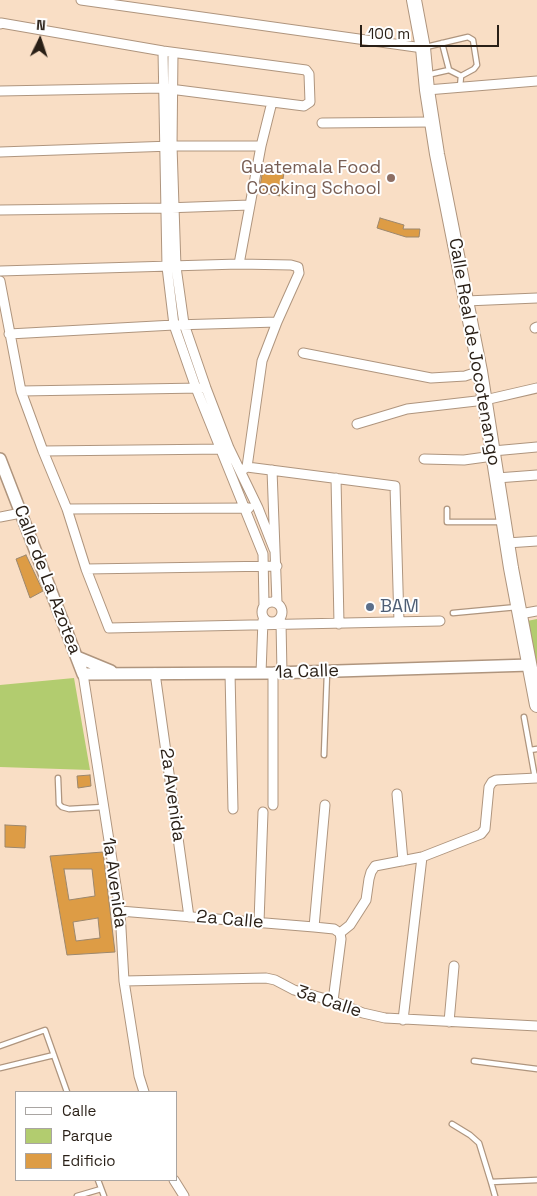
<!DOCTYPE html>
<style>
body{margin:0}
#map{position:relative;width:537px;height:1196px;overflow:hidden;background:#f9dec5;font-family:"Space Grotesk",sans-serif}
canvas{display:block}
.legend{position:absolute;left:15px;top:1091px;width:162px;height:90px;box-sizing:border-box;background:#fff;border:1px solid #a9a5a2;margin:0;padding:6px 9px;list-style:none;font-size:15px;color:#291f16}
.legend li{display:flex;align-items:center;gap:10px;height:25px}
.legend b{width:25px;border:1px solid #a9a5a2}
.north{position:absolute;left:15px;top:15px;width:50px;height:50px;-webkit-text-stroke:4px #fff;paint-order:stroke;rotate:4deg;font-size:14px;font-weight:700;line-height:20px;text-align:center;color:#291f16}
.north::after{content:'';display:block;margin:auto;width:18px;height:22px;background:#291f16;clip-path:polygon(50% 0,100% 100%,50% 72%,0 100%)}
.scale{position:absolute;left:360px;top:25px;width:139px;height:22px;box-sizing:border-box;border:2px solid #291f16;border-top:0;padding-left:6px;font-size:15px;line-height:18px;white-space:nowrap;color:#291f16;-webkit-text-stroke:4px #fff;paint-order:stroke}
</style>
<div id="map">
<canvas width="537" height="1196"></canvas>
<ul class="legend">
<li><b style="height:6px;background:#fff"></b>Calle</li>
<li><b style="height:14px;background:#b2cc6f"></b>Parque</li>
<li><b style="height:14px;background:#dd9c45"></b>Edificio</li>
</ul>
<div class="north">N</div>
<div class="scale">100 m</div>
</div>
<script>
const ctx = document.querySelector('canvas').getContext('2d');
ctx.lineJoin = 'round';
function fillPath(path, color) { ctx.fillStyle = color; ctx.fill(path, 'evenodd'); }
const toPath = rows => new Path2D(rows.map(r => 'M' + r).join(''));
function strokePath(path, color, width, dash) { ctx.strokeStyle = color; ctx.lineWidth = width; ctx.lineCap = dash ? 'butt' : 'round'; ctx.setLineDash(dash || []); ctx.stroke(path); }
function drawText(font, color, halo, rows, align = 'center') {
  ctx.font = font + ' "Space Grotesk",sans-serif'; ctx.lineWidth = 4; ctx.setLineDash([]); ctx.textBaseline = 'middle'; ctx.strokeStyle = halo; ctx.fillStyle = color; for (const [text, x, y, turn = 0] of rows) {
    ctx.save(); ctx.translate(x, y); ctx.rotate((+turn || 0) * Math.PI / 180); ctx.textAlign = isNaN(turn) ? turn : align; if (halo) ctx.strokeText(text, 0, 0); ctx.fillText(text, 0, 0); ctx.restore();
  }
}
fillPath(toPath([
 [537,619,537,676,527,621],
 [74,678,90,770,0,767,0,685]
]), '#b2cc6f');
const building = toPath([
 [263,169,284,173,280,196,259,192,263,169],
 [380,218,404,225,403,229,420,229,419,237,406,237,377,228,380,218],
 [26,555,43,591,30,598,16,559,26,555],
 [90,775,91,786,78,788,77,776,90,775],
 [5,825,26,826,25,848,5,847,5,825],
 [103,852,115,952,67,955,50,856,103,852],
 [64,869,92,869,95,896,69,900,64,869],
 [98,918,100,938,76,941,73,922,98,918]
]);
fillPath(building, '#dd9c45');
strokePath(building, '#9c876d', 1);
const service = toPath([
 [442,43,449,70],
 [426,47,468,37,473,40,477,65,474,69,461,76,460,87],
 [427,75,449,70,461,76],
 [447,509,447,522,502,522],
 [453,613,517,607],
 [524,717,530,750,537,749],
 [530,750,535,778],
 [324,755,327,673],
 [58,778,59,804,62,807,69,809,103,807],
 [0,1046,45,1030,67,1092],
 [474,1061,537,1069],
 [0,1068,54,1055],
 [452,1124,470,1135,479,1143,491,1182,537,1180],
 [98,1180,104,1196],
 [491,1182,495,1196],
 [77,1196,101,1189]
]);
const minor = toPath([
 [81,0,423,48],
 [0,24,1,23,163,51,306,70,309,74,310,102,304,106,162,88,0,91],
 [163,51,167,267,174,325,196,388,263,554,264,606],
 [173,53,172,146,176,267,184,324,206,388,229,448,258,508,274,549],
 [427,90,537,81],
 [322,123,432,122],
 [0,152,172,146,261,146],
 [0,210,165,208,250,205],
 [239,264,261,146,272,102],
 [0,271,239,264,291,265,298,267,299,273,277,322,262,361,247,467],
 [0,281,21,391,43,451,67,509,86,569,109,628,440,621],
 [466,301,537,298],
 [535,328,537,327],
 [9,334,174,325,277,322],
 [303,353,431,378,465,376,480,371],
 [21,391,201,388],
 [357,424,407,409,485,400,537,388],
 [43,451,225,449],
 [493,451,537,447],
 [424,459,464,460,493,456],
 [244,469,247,467,395,486,399,622],
 [272,470,277,603],
 [336,478,339,624],
 [497,478,537,475],
 [67,509,249,508],
 [0,517,21,513],
 [507,543,537,541],
 [86,569,277,566],
 '262 612a10 10 0 1 1 20 0a10 10 0 1 1-20 0Z',
 [520,614,537,611],
 [281,622,282,673],
 [155,673,189,917],
 [230,673,233,809],
 [261,673,263,620],
 [273,673,273,805],
 [83,674,120,911,124,981,139,1076,144,1092],
 [397,794,403,861],
 [120,911,314,927,334,929,340,933],
 [259,922,263,812],
 [314,927,325,805],
 [340,933,350,925,366,900,369,879,371,872,375,866,422,857,481,834,485,829,489,787,492,782,496,780,537,778],
 [124,981,266,978,275,980,294,990,333,1001,363,1013,385,1018,537,1026],
 [333,1001,341,939,340,933],
 [403,1020,422,857],
 [449,1022,454,966],
 [174,1180,184,1196]
]);
const tertiary = toPath([
 [0,459,83,674,273,673,530,665],
 [77,657,111,671]
]);
const primary = toPath([
 [414,0,423,48,427,90,437,154,480,371,511,568,537,705]
]);
strokePath(service, '#af957e', 7);
strokePath(minor, '#af957e', 11);
strokePath(tertiary, '#af957e', 14);
strokePath(primary, '#af957e', 16);
strokePath(service, '#fff', 4.5);
strokePath(minor, '#fff', 9);
strokePath(tertiary, '#fff', 11);
strokePath(primary, '#fff', 14);
for (const [x, y, r, color] of [
 [391,178,5,"#8d6e63"],
 [370,607,5,"#5c6f8a"]
]) { const dot = new Path2D(); dot.arc(x, y, r, 0, 2 * Math.PI); ctx.fillStyle = color; ctx.fill(dot); strokePath(dot, '#fff', 2); }
drawText('18px', '#785e54', '#fff', [
 ["Guatemala Food",381,168],
 ["Cooking School",381,189]
], 'right');
drawText('18px', '#291f16', '#fff', [
 ["Calle Real de Jocotenango",474,352,80],
 ["Calle de La Azotea",47,580,69],
 ["1a Calle",307,672,-2],
 ["2a Avenida",172,795,82],
 ["1a Avenida",114,883,82],
 ["2a Calle",230,920,5],
 ["3a Calle",329,1002,18]
]);
drawText('18px', '#4e5e75', '#fff', [
 ["BAM",380,607]
], 'left');
</script>
